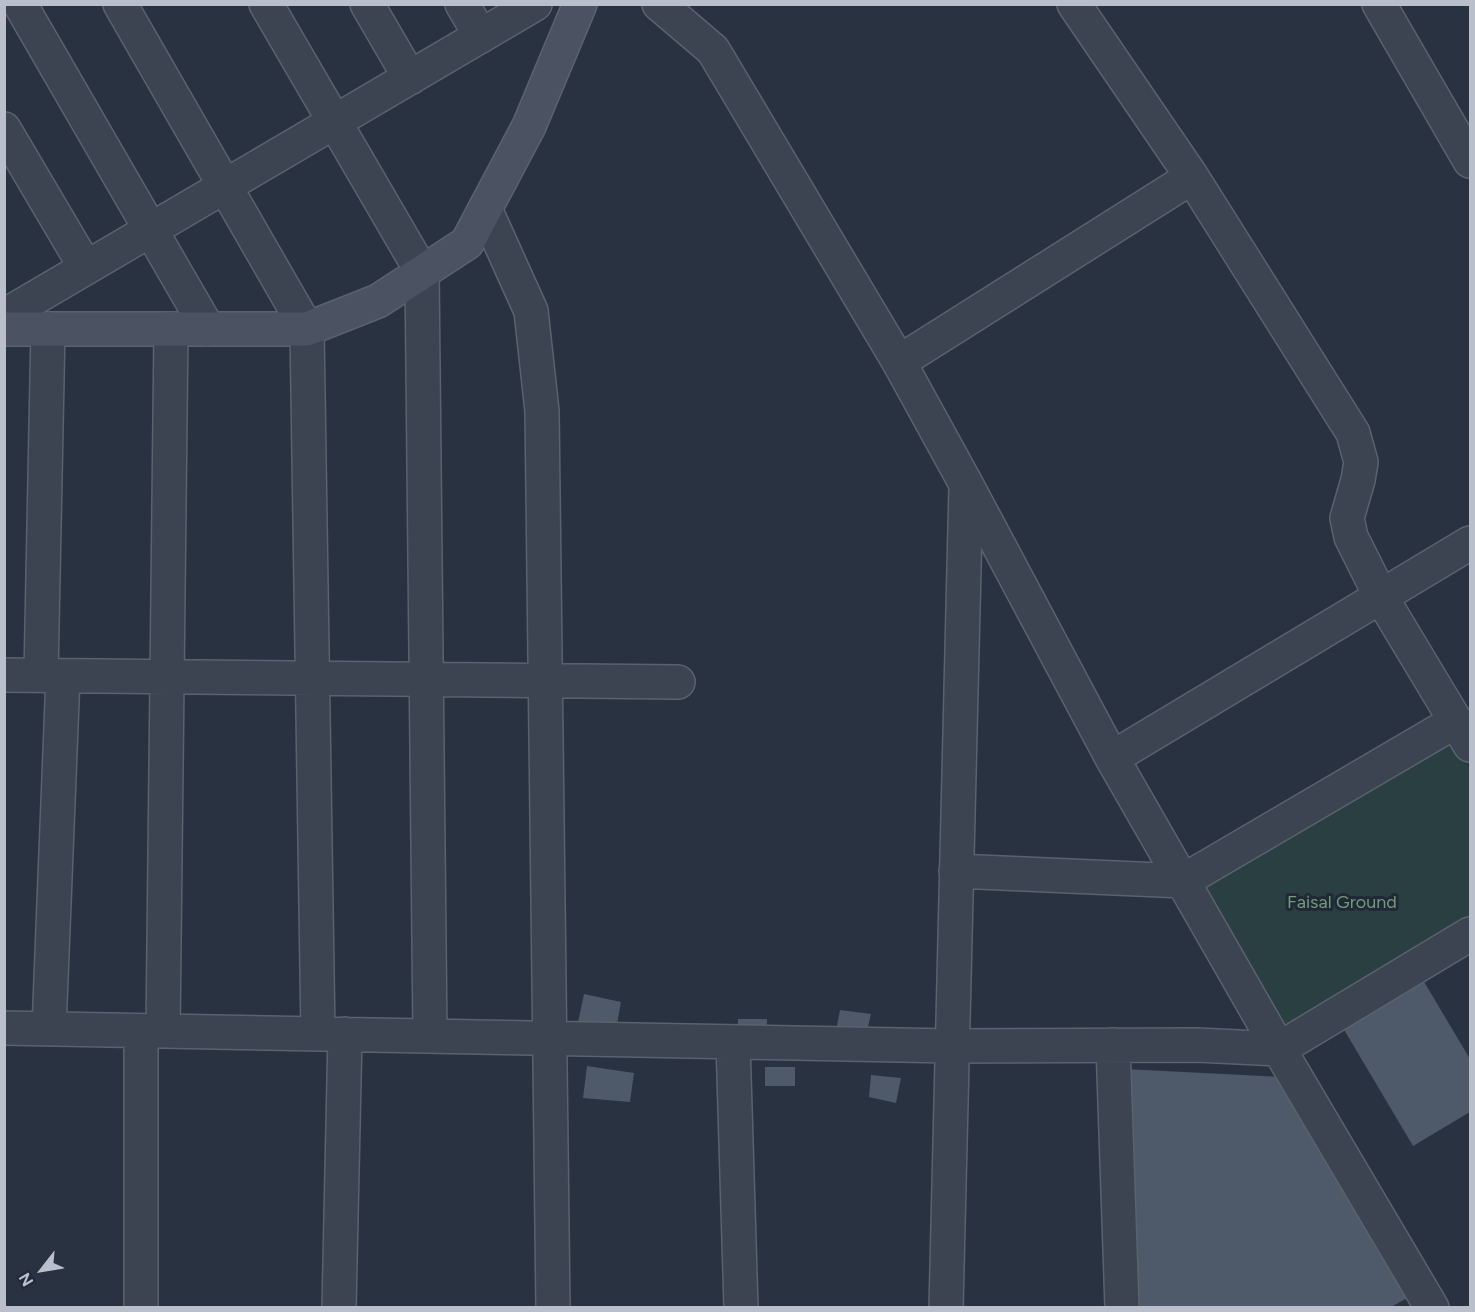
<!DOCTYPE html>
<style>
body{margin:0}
#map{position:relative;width:1475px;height:1312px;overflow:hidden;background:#283241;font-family:Figtree,sans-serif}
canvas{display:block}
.frame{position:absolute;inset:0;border:6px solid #b9c0cb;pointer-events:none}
.north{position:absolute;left:12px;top:1240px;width:60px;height:60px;-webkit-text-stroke:4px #212936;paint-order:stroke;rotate:239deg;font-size:16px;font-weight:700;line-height:24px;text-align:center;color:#b9c0cb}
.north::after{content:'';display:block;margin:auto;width:21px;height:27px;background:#b9c0cb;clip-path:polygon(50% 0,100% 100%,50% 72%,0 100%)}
</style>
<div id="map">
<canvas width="1475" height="1312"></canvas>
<div class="frame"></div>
<div class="north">N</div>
</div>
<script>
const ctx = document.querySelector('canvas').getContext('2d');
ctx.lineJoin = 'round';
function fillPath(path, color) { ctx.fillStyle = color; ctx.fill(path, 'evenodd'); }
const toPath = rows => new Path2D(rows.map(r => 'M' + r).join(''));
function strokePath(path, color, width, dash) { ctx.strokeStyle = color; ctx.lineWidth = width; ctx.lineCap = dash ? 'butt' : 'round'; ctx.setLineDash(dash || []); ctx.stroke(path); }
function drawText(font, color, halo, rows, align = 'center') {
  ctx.font = font + ' Figtree,sans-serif'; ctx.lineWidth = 6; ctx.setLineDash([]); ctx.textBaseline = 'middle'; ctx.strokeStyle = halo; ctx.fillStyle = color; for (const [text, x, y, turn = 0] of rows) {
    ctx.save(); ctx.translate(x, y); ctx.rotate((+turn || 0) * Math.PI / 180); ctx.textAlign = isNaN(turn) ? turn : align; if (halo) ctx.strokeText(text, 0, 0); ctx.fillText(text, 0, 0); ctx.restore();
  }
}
fillPath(toPath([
 [1452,738,1470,769,1470,922,1288,1033,1201,891]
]), '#2a3f42');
fillPath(toPath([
 [1423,980,1470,1059,1470,1112,1413,1146,1343,1028],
 [584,994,621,1002,615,1035,577,1027],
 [840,1010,871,1014,865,1039,835,1036],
 [738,1019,767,1019,767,1038,738,1038],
 [587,1066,634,1073,630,1102,583,1098],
 [765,1067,795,1067,795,1086,765,1086],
 [1125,1069,1282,1077,1413,1295,1389,1308,1133,1308],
 [871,1075,901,1078,896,1103,869,1097]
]), '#4e5969');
const street = toPath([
 [20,4,208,329],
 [120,4,307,329,318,1034],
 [266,4,422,272,430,1036],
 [367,4,410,78],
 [462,4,481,36],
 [659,4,713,50,899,362,966,484,1112,758,1279,1049,1432,1308],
 [1074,4,1192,177,1353,433,1361,462,1358,480,1347,518,1351,537,1381,597,1470,745],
 [1379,4,1470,161],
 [4,129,86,268],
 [485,209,531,311,542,411,553,1308],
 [4,316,535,4],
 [899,362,1192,177],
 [4,675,678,682],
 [41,675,48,329],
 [1112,758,1470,543],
 [956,871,1183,881,1456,721],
 [4,1028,952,1046,1197,1045,1279,1049,1470,934],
 [49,1029,63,676],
 [141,1031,141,1308],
 [163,1031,171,329],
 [733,1042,741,1308],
 [1113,1045,1122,1308],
 [339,1308,345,1034],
 [946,1308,966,486]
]);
const secondary = toPath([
 [4,329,307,329,378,301,467,243,529,126,580,4]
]);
strokePath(street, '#5a626e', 36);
strokePath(secondary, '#5a626e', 36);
strokePath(street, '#3c4451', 33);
strokePath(secondary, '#4b5363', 33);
drawText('18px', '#729a7c', '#212936', [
 ["Faisal Ground",1342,903]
]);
</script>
